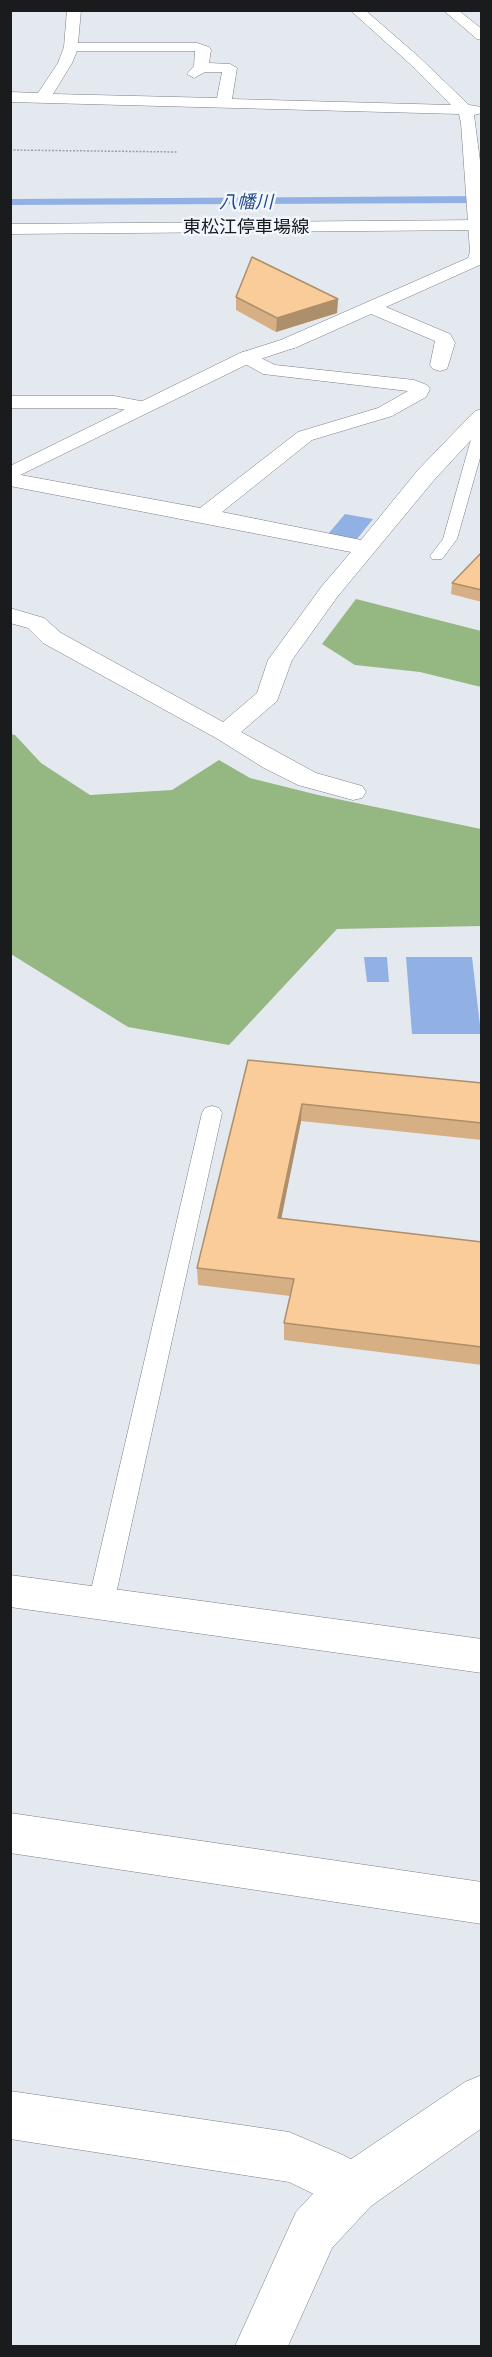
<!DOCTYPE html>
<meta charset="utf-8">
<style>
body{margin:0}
#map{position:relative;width:492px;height:2357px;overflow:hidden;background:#e4e9f0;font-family:"Exo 2",sans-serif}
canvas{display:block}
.frame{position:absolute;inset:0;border:12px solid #191b1d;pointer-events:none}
</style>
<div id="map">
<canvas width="492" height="2357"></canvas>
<div class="frame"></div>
</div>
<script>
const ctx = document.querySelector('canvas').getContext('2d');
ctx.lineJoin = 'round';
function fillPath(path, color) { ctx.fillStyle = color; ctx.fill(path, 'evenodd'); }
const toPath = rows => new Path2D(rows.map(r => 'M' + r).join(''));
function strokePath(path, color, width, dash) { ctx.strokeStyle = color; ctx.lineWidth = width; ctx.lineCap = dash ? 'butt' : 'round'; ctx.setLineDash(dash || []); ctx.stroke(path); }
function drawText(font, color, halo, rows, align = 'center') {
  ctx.font = font + ' "Exo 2","Noto Sans JP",sans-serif'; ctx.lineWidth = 5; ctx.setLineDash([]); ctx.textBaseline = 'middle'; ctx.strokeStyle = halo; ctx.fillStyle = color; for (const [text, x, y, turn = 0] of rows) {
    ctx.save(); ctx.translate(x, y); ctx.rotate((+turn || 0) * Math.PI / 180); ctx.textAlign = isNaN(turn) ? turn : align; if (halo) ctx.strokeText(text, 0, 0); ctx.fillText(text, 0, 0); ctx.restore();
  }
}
fillPath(toPath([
 [356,599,481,631,481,687,420,672,355,665,322,644],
 [11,734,15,735,41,763,90,795,172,790,219,760,250,778,318,795,481,829,481,926,337,929,229,1045,128,1027,11,954]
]), '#95b782');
fillPath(toPath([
 [481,196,482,203,11,205,10,199],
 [345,514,373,519,357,539,328,534],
 [364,957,387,957,389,982,367,982],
 [406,957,472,957,481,1034,412,1034]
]), '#91b1e5');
const lane = toPath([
 [482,421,482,451,457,539,442,559,432,559,430,556,443,539,475,425,482,421],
 [212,1106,219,1108,222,1113,114,1603,110,1610,101,1614,92,1610,88,1603,202,1113,205,1108,212,1106]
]);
const street = toPath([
 [67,10,81,10,78,43,197,43,209,47,211,50,209,63,230,64,237,68,232,99,451,105,409,63,350,10,365,10,419,57,469,105,482,107,482,113,474,115,482,176,482,264,386,307,450,334,455,343,447,369,440,371,433,369,430,365,435,341,371,314,297,347,290,349,283,347,280,343,283,339,468,258,470,252,468,222,461,123,459,114,10,102,10,92,38,93,58,63,64,47,67,10],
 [77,51,195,51,194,66,187,74,194,78,205,72,222,72,217,98,53,94,72,63,77,51],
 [247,351,275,365,414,380,427,385,430,389,426,397,392,416,312,440,222,512,361,540,418,470,475,411,482,409,482,428,434,480,338,596,292,660,277,701,241,732,316,773,362,786,366,792,362,798,353,800,298,785,264,768,216,738,43,643,28,628,10,623,10,608,44,618,61,633,223,722,257,693,268,660,322,586,351,552,10,486,10,473,200,508,298,432,378,408,408,391,263,374,240,361,237,357,240,353,247,351],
 [10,396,114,396,151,403,154,407,151,411,144,413,114,408,10,408,10,396],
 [10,1813,482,1882,482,1924,10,1853,10,1813],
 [10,2091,289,2132,343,2155,371,2170,378,2188,371,2206,353,2213,289,2182,10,2139,10,2091]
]);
const secondary = toPath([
 [482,220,482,230,10,234,10,224,482,220],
 [290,337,297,339,300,343,297,347,254,361,10,480,10,466,240,353,290,337],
 [10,1575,482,1639,482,1673,10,1607,10,1575],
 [482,2075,482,2128,371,2206,332,2248,288,2346,235,2346,296,2212,335,2170,465,2082,482,2075]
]);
const highway = toPath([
 [443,10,458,10,482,29,482,40,477,39,443,10]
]);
strokePath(lane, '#7a7e85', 1);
strokePath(street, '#7a7e85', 1);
strokePath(secondary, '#7a7e85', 1);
strokePath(highway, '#7a7e85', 1);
strokePath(toPath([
 [10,150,178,152]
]), '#9da1a7', 1.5, [2, 1.5]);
fillPath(lane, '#fff');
fillPath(street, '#fff');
fillPath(secondary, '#fff');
fillPath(highway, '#fff');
fillPath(toPath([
 [236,297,338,299,337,313,276,332,236,310],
 [482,552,482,602,451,594,452,583],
 [248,1060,482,1083,482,1140,301,1121,281,1218,482,1242,482,1365,284,1340,284,1323,290,1296,198,1285,197,1268]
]), '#d6af84');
fillPath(toPath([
 [338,299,337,313,276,332,277,318],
 [302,1104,301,1121,278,1235,278,1218]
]), '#ae8f6b');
const building = toPath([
 [252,257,338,299,277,318,236,297,252,257],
 [482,552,482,590,452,583,482,552],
 [248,1060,482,1083,482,1123,302,1104,278,1218,482,1242,482,1347,284,1323,294,1279,197,1268,248,1060]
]);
fillPath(building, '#f9cc99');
strokePath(building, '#ae8f6b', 1.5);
drawText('italic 18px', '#264a89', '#f2f6fe', [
 ["八幡川",246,202]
]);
drawText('18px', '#191b1d', '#f2f6fe', [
 ["東松江停車場線",246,227]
]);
</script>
